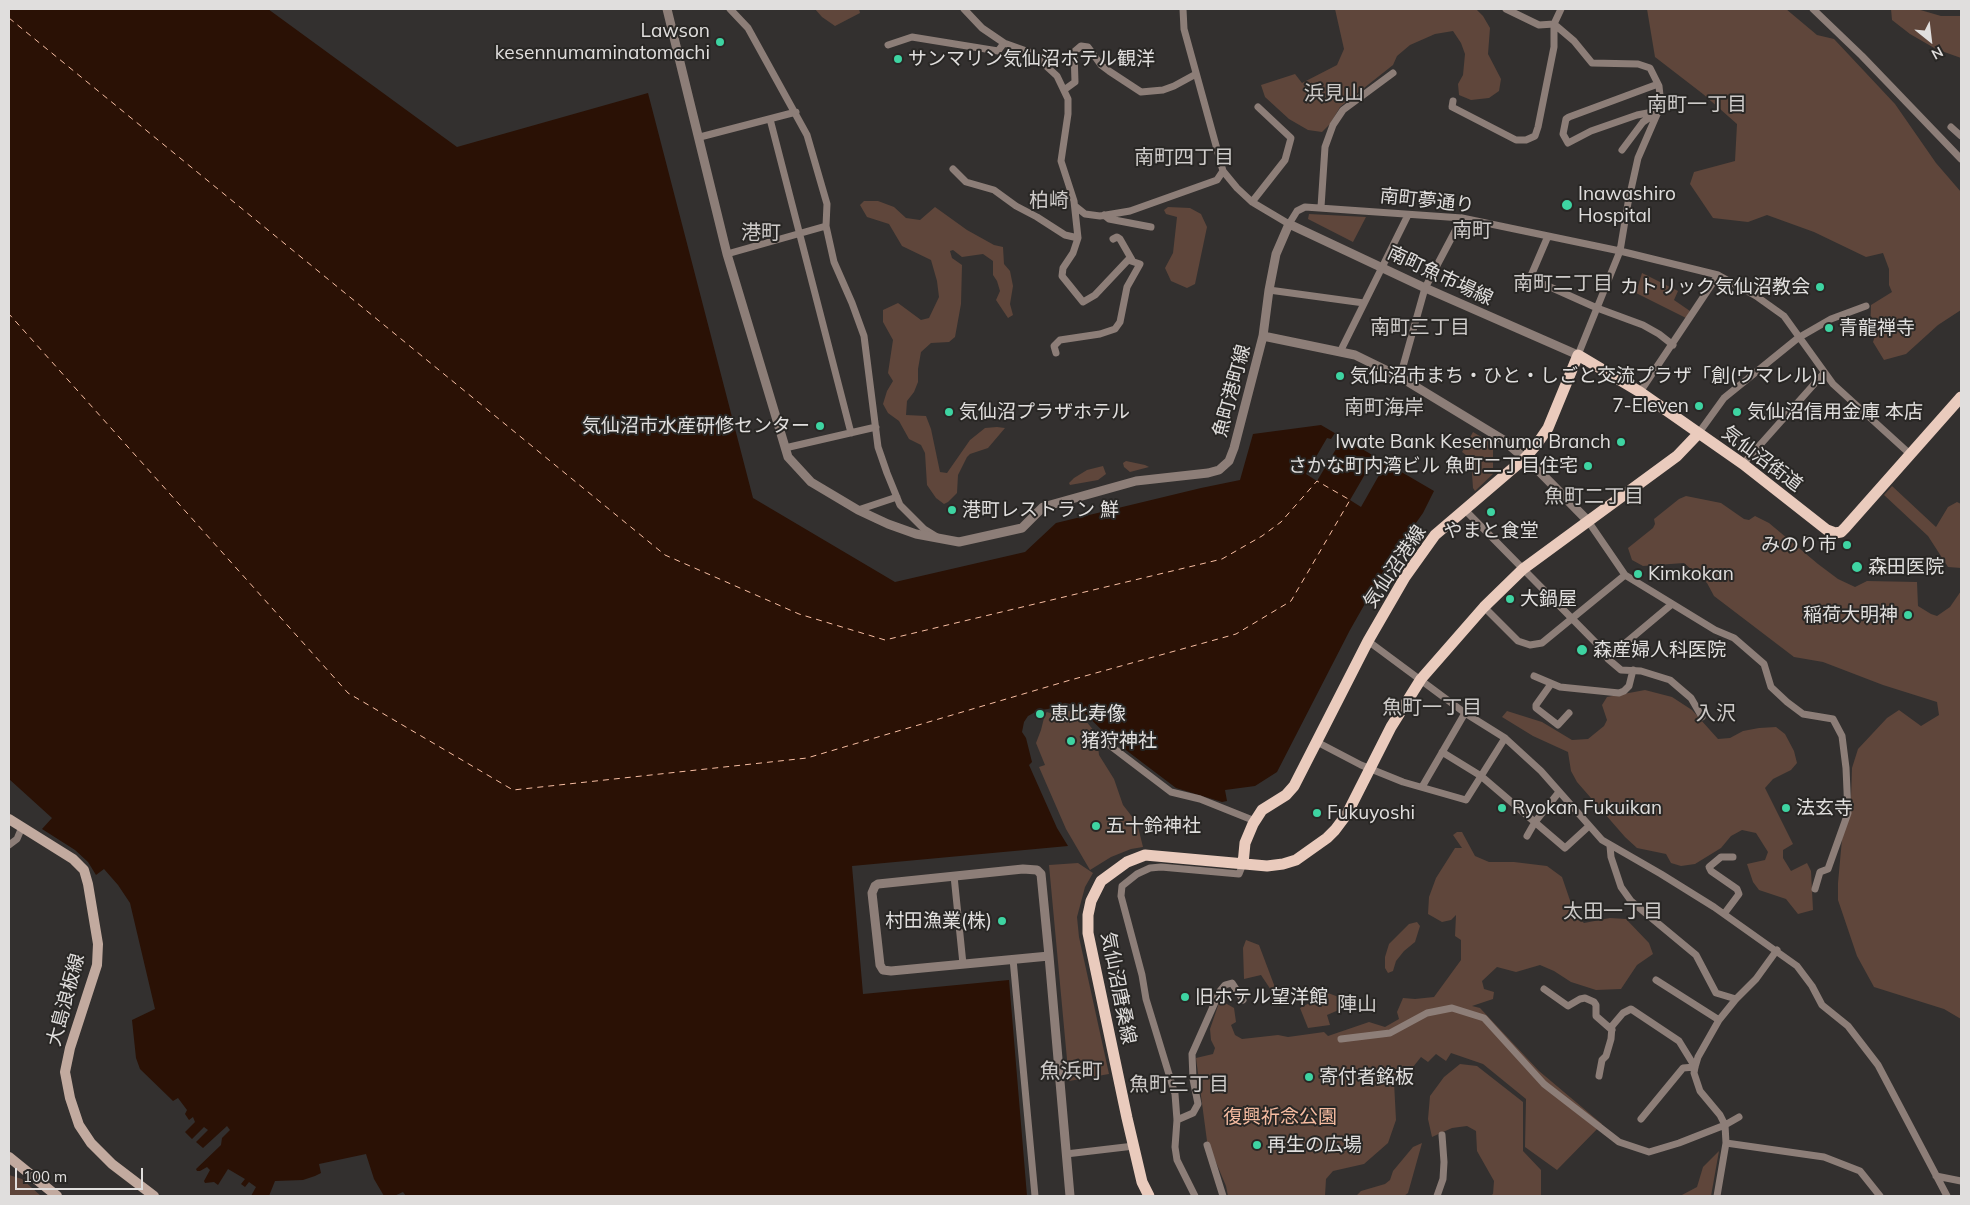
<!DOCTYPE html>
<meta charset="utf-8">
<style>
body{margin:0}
#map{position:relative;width:1970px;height:1205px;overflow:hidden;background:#33302f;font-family:Mulish,sans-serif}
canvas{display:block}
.frame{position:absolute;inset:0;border:10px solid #e0dedd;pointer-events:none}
.north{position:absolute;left:1905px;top:15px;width:50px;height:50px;-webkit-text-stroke:4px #292725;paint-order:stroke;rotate:151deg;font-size:14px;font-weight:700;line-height:20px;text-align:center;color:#e0dedd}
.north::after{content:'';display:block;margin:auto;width:18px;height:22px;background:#e0dedd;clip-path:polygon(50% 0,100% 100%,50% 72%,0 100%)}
.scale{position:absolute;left:15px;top:1168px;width:128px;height:22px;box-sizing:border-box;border:2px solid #e0dedd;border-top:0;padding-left:6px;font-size:15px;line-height:18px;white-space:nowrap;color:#e0dedd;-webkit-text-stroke:4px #292725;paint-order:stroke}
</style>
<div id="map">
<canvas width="1970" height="1205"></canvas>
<div class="frame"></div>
<div class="north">N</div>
<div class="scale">100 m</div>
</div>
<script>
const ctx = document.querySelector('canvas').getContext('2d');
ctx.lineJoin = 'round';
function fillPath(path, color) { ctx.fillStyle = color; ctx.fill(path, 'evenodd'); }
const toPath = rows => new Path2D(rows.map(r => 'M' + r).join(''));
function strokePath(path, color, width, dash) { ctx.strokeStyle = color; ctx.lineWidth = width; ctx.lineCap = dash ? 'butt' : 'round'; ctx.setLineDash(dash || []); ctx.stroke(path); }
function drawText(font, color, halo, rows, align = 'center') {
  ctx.font = font + ' Mulish,"Noto Sans JP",sans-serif'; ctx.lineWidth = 4; ctx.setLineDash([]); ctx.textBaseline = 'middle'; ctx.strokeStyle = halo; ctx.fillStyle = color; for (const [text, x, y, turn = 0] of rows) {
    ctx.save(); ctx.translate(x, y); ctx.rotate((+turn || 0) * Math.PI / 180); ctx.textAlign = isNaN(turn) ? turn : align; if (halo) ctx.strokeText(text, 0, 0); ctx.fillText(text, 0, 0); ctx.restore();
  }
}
fillPath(toPath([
 [815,9,859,9,860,13,835,26,822,17],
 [1335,9,1476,9,1483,16,1490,28,1488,54,1501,79,1499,91,1489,98,1471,100,1459,95,1458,84,1463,75,1465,54,1461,43,1453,31,1435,34,1410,45,1397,56,1393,65,1340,107,1330,124,1322,132,1308,130,1289,119,1265,97,1261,85,1295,74,1302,83,1337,65,1344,49],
 [1647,9,1786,9,1817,35,1834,39,1895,104,1936,163,1961,192,1961,310,1938,325,1906,354,1884,360,1873,342,1875,336,1870,332,1871,305,1892,292,1889,285,1889,269,1883,253,1866,257,1814,232,1767,215,1748,222,1713,218,1690,184,1694,172,1735,161,1737,124,1703,94,1655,57],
 [1891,9,1917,9,1941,16,1961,16,1961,58,1936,49,1910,34,1892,20],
 [864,201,878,201,894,207,906,218,920,220,935,207,967,230,994,245,1003,247,1004,264,1010,271,1013,286,1010,304,1013,315,1008,318,996,300,1000,291,997,281,993,275,993,261,983,254,962,257,953,250,950,251,952,258,962,265,961,304,955,337,949,342,931,343,921,352,918,369,918,382,914,392,907,401,906,415,926,416,931,429,940,472,947,473,970,440,985,428,997,427,1005,428,988,448,970,454,967,457,958,475,957,493,948,502,944,504,936,498,927,485,925,453,921,445,909,439,899,421,888,413,883,404,887,391,893,381,888,373,893,340,883,322,883,310,898,303,921,320,929,318,939,297,937,281,931,260,902,246,889,224,867,217,860,205],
 [1168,207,1190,208,1201,214,1207,227,1195,284,1187,288,1171,281,1165,268,1173,253,1177,217,1166,214,1164,210],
 [1309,214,1366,217,1353,242,1308,219],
 [1642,273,1678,291,1674,300,1690,311,1686,318,1636,293],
 [1473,432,1493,444,1493,474,1475,491,1473,488,1471,459,1462,452],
 [1126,461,1145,465,1149,467,1130,472,1124,467,1123,463],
 [1103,466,1106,474,1098,480,1070,485,1069,483,1074,478,1087,470],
 [1892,486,1936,527,1948,507,1957,502,1961,504,1961,568,1948,567,1928,536,1884,495],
 [1686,496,1721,503,1744,519,1749,520,1755,516,1769,523,1818,564,1838,579,1855,587,1867,581,1917,582,1918,606,1931,614,1937,616,1950,607,1961,591,1961,1019,1944,1009,1874,987,1857,956,1838,900,1838,883,1842,839,1851,799,1852,768,1858,749,1887,718,1899,710,1921,726,1939,715,1937,702,1883,685,1823,662,1794,657,1714,596,1707,583,1684,563,1643,566,1632,560,1628,548,1653,528,1655,524,1654,519,1679,499],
 [1645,690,1672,697,1692,710,1718,739,1730,738,1743,731,1759,728,1776,727,1785,734,1794,751,1797,763,1791,770,1773,779,1765,788,1793,844,1783,850,1783,858,1791,871,1807,863,1811,871,1813,910,1798,914,1786,899,1759,890,1753,882,1747,864,1765,860,1768,852,1756,833,1742,830,1731,836,1721,848,1695,864,1681,866,1671,863,1666,854,1637,848,1625,837,1577,782,1571,771,1568,752,1533,736,1502,717,1507,711,1542,722,1572,740,1588,739,1604,726,1607,720,1602,705,1607,697],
 [1068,711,1078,711,1094,731,1097,738,1099,755,1114,779,1123,805,1137,823,1143,847,1131,849,1111,857,1090,870,1066,829,1039,767,1045,765,1036,743,1041,730,1045,714,1047,712,1053,714],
 [1457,832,1462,832,1475,856,1489,862,1514,862,1547,866,1562,877,1575,915,1584,923,1610,918,1626,919,1649,943,1653,954,1637,965,1621,989,1596,990,1571,982,1554,971,1540,965,1516,972,1497,967,1482,981,1484,989,1494,992,1493,999,1472,1006,1480,1008,1539,1071,1602,1124,1557,1170,1525,1147,1526,1099,1483,1064,1451,1053,1446,1061,1436,1054,1428,1062,1421,1057,1401,1082,1394,1082,1396,1120,1388,1143,1364,1164,1333,1171,1326,1179,1325,1196,1228,1196,1226,1186,1207,1141,1196,1058,1213,1054,1215,1048,1211,1040,1210,1029,1220,1000,1234,1008,1236,1022,1231,1025,1235,1035,1242,1039,1278,1035,1288,1037,1324,1032,1328,1036,1369,1022,1385,1027,1399,1019,1397,1012,1403,998,1415,999,1434,997,1461,960,1461,940,1455,936,1456,915,1451,920,1442,922,1428,914,1429,897,1436,878,1455,848,1462,848,1453,835],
 [1078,863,1093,873,1085,887,1077,917,1079,937,1109,1074,1069,1081,1049,865],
 [1417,922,1420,926,1415,942,1404,951,1396,961,1393,971,1388,973,1385,968,1385,957,1389,944,1409,924],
 [1246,940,1259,945,1276,990,1273,993,1261,975,1244,979,1243,948],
 [1328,993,1344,999,1341,1009,1327,1015,1330,1025,1308,1028,1300,1008],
 [1460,1064,1477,1066,1523,1102,1523,1151,1541,1170,1541,1196,1490,1196,1493,1194,1494,1181,1477,1151,1476,1131,1467,1126,1452,1128,1432,1137,1428,1119,1430,1096,1444,1077],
 [1422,1143,1408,1193,1404,1196,1356,1196,1361,1191,1385,1184,1390,1180,1393,1171,1413,1147],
 [1719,1151,1711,1196,1680,1196,1697,1187,1703,1167],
 [9,1175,22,1179,41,1196,9,1196]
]), '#5f463b');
fillPath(toPath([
 [9,9,268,9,457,147,648,93,753,498,895,582,1025,552,1056,523,1201,488,1240,480,1253,434,1321,425,1434,491,1423,513,1391,558,1350,630,1277,772,1255,786,1225,790,1227,801,1222,802,1176,788,1110,738,1076,705,1065,703,1048,709,1039,710,1028,716,1024,722,1022,732,1026,738,1032,762,1029,765,1057,828,1068,846,852,866,863,994,1009,980,1027,1196,406,1196,403,1192,394,1196,384,1196,374,1179,366,1154,319,1164,321,1173,315,1176,303,1180,275,1181,269,1196,251,1196,256,1187,249,1182,245,1187,241,1184,245,1179,228,1169,218,1185,214,1182,205,1183,204,1181,210,1170,207,1167,200,1171,197,1171,196,1169,221,1145,222,1138,230,1130,227,1126,203,1148,196,1142,208,1130,204,1127,192,1139,185,1132,195,1122,193,1117,189,1120,185,1114,187,1110,178,1098,173,1101,140,1069,136,1058,132,1020,155,1009,130,903,118,885,104,869,96,875,88,862,75,850,42,829,52,818,9,779]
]), '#2a1105');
fillPath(toPath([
 [1335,433,1339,435,1335,442,1339,444,1317,481,1306,474,1327,438,1331,439],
 [1379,459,1383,461,1379,468,1382,470,1361,507,1350,500,1371,464,1375,466]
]), '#33302f');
strokePath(toPath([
 [9,18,665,555,799,614,885,640,1222,559,1262,536,1281,522,1317,481,1350,500,1291,601,1236,634,1067,681,807,758,513,790,348,693,9,314]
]), '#f7bda2', 1, [6, 5]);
strokePath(toPath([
 [730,9,748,28,807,135,827,204,826,226,834,262,852,303,864,336,878,447,887,473,900,505,924,529,937,537],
 [964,9,982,28,1004,43,1032,53,1057,76,1068,99,1068,114,1061,161,1074,201,1078,238,1073,253,1063,268,1062,276,1083,302,1095,295,1128,260,1140,264,1127,287,1120,322,1115,329,1100,334,1060,340,1054,346,1056,353],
 [1183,9,1184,29,1223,171,1237,188,1252,202,1289,224,1297,211,1305,207,1462,218,1620,251,1718,275,1756,296,1784,316,1833,384,1911,455],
 [1506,9,1539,25,1554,24,1574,41,1592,63,1638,64,1650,68,1659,86,1661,105,1638,158,1628,203,1620,251,1578,355],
 [1813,9,1862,56,1961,159],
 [888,45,912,37,998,51,1004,43],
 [1658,84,1569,117,1566,119,1563,134,1568,143,1591,131,1637,115,1658,111],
 [1064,90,1075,82,1074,52,1081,46,1088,47,1101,65,1109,71,1141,92,1163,90,1174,86,1196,74],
 [1453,101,1452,107,1516,140,1526,140,1535,136,1538,127,1554,47,1554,24,1561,9],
 [770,119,851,433],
 [1951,127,1961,136],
 [700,137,796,112],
 [1622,150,1643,122,1656,113],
 [953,169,966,182,994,190,1016,206,1037,217,1065,235,1078,238],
 [1252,202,1285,160,1291,138,1258,107],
 [1075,206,1085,214,1100,216,1130,211,1217,180,1223,171],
 [1321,207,1325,147,1333,125,1343,110,1393,73],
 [1104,215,1109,219,1151,227],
 [1548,236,1530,278,1597,308,1643,325,1659,334,1673,345],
 [1113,239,1117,237,1120,239,1132,260],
 [727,254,826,226],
 [1269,290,1364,303],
 [1340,352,1408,215],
 [1400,377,1425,288,1462,218],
 [1640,392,1718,275],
 [1698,434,1724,398,1798,338,1831,319,1866,306],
 [785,448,876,427],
 [1743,464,1824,373],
 [1464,509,1603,650,1608,659,1621,670,1641,671,1670,680,1691,698,1702,717],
 [858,510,897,497],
 [1588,521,1625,575,1715,630,1734,638,1764,664,1771,687,1787,702,1803,714,1833,719,1842,736,1846,768,1848,813,1828,869,1820,872,1815,889],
 [1484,607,1518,641,1530,645,1542,643,1625,575],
 [1368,641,1465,713,1505,738,1541,771,1602,840,1661,874,1714,907,1797,966,1812,986,1822,1005,1848,1026,1878,1065,1947,1196],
 [1603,650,1616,651,1672,604],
 [1534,676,1560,687,1619,693,1624,691,1629,686,1633,670],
 [1551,684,1536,705,1536,708,1558,725,1569,713],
 [1104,741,1171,792,1200,799,1255,821],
 [1317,742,1361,765,1403,782,1466,800,1505,738],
 [1442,752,1481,776,1565,848,1589,826],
 [1422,787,1465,713],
 [1527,836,1535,822,1559,792],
 [9,845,17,839,22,827],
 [1610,846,1611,857,1621,887,1631,901,1696,955,1716,993,1736,999],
 [954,876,963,964],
 [1724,914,1739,894,1737,889,1711,871,1709,867,1721,857,1733,857],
 [1013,959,1035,1196],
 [1656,980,1719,1020],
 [1544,989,1568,1006,1580,999,1585,998,1594,1002,1596,1005,1596,1016,1612,1030],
 [1341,1039,1390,1033,1427,1013,1452,1008,1484,1018,1544,1084,1619,1142,1649,1152,1679,1143,1725,1125,1739,1117],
 [1599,1076,1602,1060,1606,1056,1611,1039,1612,1026,1623,1013,1631,1009,1679,1041,1695,1067,1683,1068,1641,1119],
 [1177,1120,1193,1113,1198,1104,1193,1079,1192,1054,1220,991,1225,985,1232,983,1243,1000],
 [1726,1143,1824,1157,1860,1171,1880,1196],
 [1207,1145,1223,1196],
 [1066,1154,1134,1146],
 [1936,1176,1961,1181],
 [1195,1196,1177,1160,1175,1147,1177,1120,1175,1094,1146,999,1142,975,1121,896,1122,886,1137,874,1150,868,1161,867,1239,874,1243,864],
 [1437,1196,1443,1179,1444,1162,1442,1135],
 [1717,1196,1726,1143,1725,1125,1720,1115,1700,1091,1694,1073,1695,1067,1698,1057,1719,1020,1736,999,1756,979,1777,950]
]), '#8d7e78', 7);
strokePath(toPath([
 [667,9,727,254,788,457,811,482,858,510,888,524,916,534,959,542,1022,528,1043,507,1136,481,1208,473,1219,470,1229,461,1234,448,1263,336,1355,355,1400,377,1502,439,1536,468,1588,521],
 [1263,336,1269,290,1276,254,1289,224,1423,287,1578,355],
 [1049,956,891,971,883,970,880,965,872,893,875,886,878,884,1023,869,1037,870,1041,874,1049,956,1070,1196]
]), '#8d7e78', 9);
strokePath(toPath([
 [9,819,73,859,84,870,88,884,98,944,97,965,70,1048,65,1072,70,1098,79,1125,91,1143,112,1164,154,1196],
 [9,1157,57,1196]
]), '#c2aa9f', 10);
strokePath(toPath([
 [1243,864,1245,843,1253,824,1262,810,1286,795,1294,786,1368,641,1405,577,1435,535,1525,458,1537,444,1548,428,1578,355,1640,392,1743,464,1827,530,1835,533,1841,532,1845,528,1961,397],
 [1149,1196,1142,1182,1127,1118,1088,933,1088,915,1091,901,1101,881,1127,862,1145,855,1267,866,1283,864,1296,860,1327,838,1335,830,1347,814,1391,727,1421,679,1484,607,1523,569,1677,456,1698,434]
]), '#eacbbd', 11);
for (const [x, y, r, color] of [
 [720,42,5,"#3ed4a2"],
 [898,59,5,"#3ed4a2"],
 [1567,205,6,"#3ed4a2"],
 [1820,287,5,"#3ed4a2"],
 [1829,328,5,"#3ed4a2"],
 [1340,376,5,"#3ed4a2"],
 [1699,406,5,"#3ed4a2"],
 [949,412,5,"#3ed4a2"],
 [1737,412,5,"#3ed4a2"],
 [820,426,5,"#3ed4a2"],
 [1621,442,5,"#3ed4a2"],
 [1588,466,5,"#3ed4a2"],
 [952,510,5,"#3ed4a2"],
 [1491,512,5,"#3ed4a2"],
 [1847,545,5,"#3ed4a2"],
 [1857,567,6,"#3ed4a2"],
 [1638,574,5,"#3ed4a2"],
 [1510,599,5,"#3ed4a2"],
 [1908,615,5,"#3ed4a2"],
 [1582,650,6,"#3ed4a2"],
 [1040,714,5,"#3ed4a2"],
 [1071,741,5,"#3ed4a2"],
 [1502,808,5,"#3ed4a2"],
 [1786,808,5,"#3ed4a2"],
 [1317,813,5,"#3ed4a2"],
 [1096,826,5,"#3ed4a2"],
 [1002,921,5,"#3ed4a2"],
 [1185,997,5,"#3ed4a2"],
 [1309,1077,5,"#3ed4a2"],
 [1257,1145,5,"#3ed4a2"]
]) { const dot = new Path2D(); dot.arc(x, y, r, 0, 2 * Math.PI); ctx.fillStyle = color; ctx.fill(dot); strokePath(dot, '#292725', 2); }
drawText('19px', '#e0dedd', '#292725', [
 ["Lawson",710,31,"right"],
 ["kesennumaminatomachi",710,53,"right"],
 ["サンマリン気仙沼ホテル観洋",908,59],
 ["Inawashiro",1578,194],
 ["Hospital",1578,216],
 ["カトリック気仙沼教会",1810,287,"right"],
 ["青龍禅寺",1839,328],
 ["気仙沼市まち・ひと・しごと交流プラザ「創(ウマレル)」",1350,376],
 ["7-Eleven",1689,406,"right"],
 ["気仙沼プラザホテル",959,412],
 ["気仙沼信用金庫 本店",1747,412],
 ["気仙沼市水産研修センター",810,426,"right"],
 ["Iwate Bank Kesennuma Branch",1611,442,"right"],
 ["さかな町内湾ビル 魚町二丁目住宅",1578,466,"right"],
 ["港町レストラン 鮮",962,510],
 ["やまと食堂",1491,531,"center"],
 ["みのり市",1837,545,"right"],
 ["森田医院",1868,567],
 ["Kimkokan",1648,574],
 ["大鍋屋",1520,599],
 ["稲荷大明神",1898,615,"right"],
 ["森産婦人科医院",1593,650],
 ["恵比寿像",1050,714],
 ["猪狩神社",1081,741],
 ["Ryokan Fukuikan",1512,808],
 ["法玄寺",1796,808],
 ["Fukuyoshi",1327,813],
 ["五十鈴神社",1106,826],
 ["村田漁業(株)",992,921,"right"],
 ["旧ホテル望洋館",1195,997],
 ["寄付者銘板",1319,1077],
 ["再生の広場",1267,1145]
], 'left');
drawText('19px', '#e0dedd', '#292725', [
 ["南町夢通り",1427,201,6],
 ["南町魚市場線",1440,276,25],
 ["魚町港町線",1232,391,-75],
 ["気仙沼街道",1762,459,37],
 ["気仙沼港線",1395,567,-56],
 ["気仙沼唐桑線",1118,988,79],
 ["大島浪板線",66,1000,-75]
]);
drawText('19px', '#f5bba0', '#292725', [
 ["復興祈念公園",1280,1117]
]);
drawText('20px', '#cecbc9', '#292725', [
 ["浜見山",1334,94],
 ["南町一丁目",1697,105],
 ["南町四丁目",1184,158],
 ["柏崎",1049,201],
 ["南町",1472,231],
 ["港町",761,233],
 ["南町二丁目",1563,284],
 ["南町三丁目",1420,328],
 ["南町海岸",1384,408],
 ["魚町二丁目",1594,497],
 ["魚町一丁目",1432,708],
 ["入沢",1716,714],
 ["太田一丁目",1613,912],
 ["陣山",1357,1005],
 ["魚町三丁目",1179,1085]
]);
drawText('21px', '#cecbc9', '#292725', [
 ["魚浜町",1071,1072]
]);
</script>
